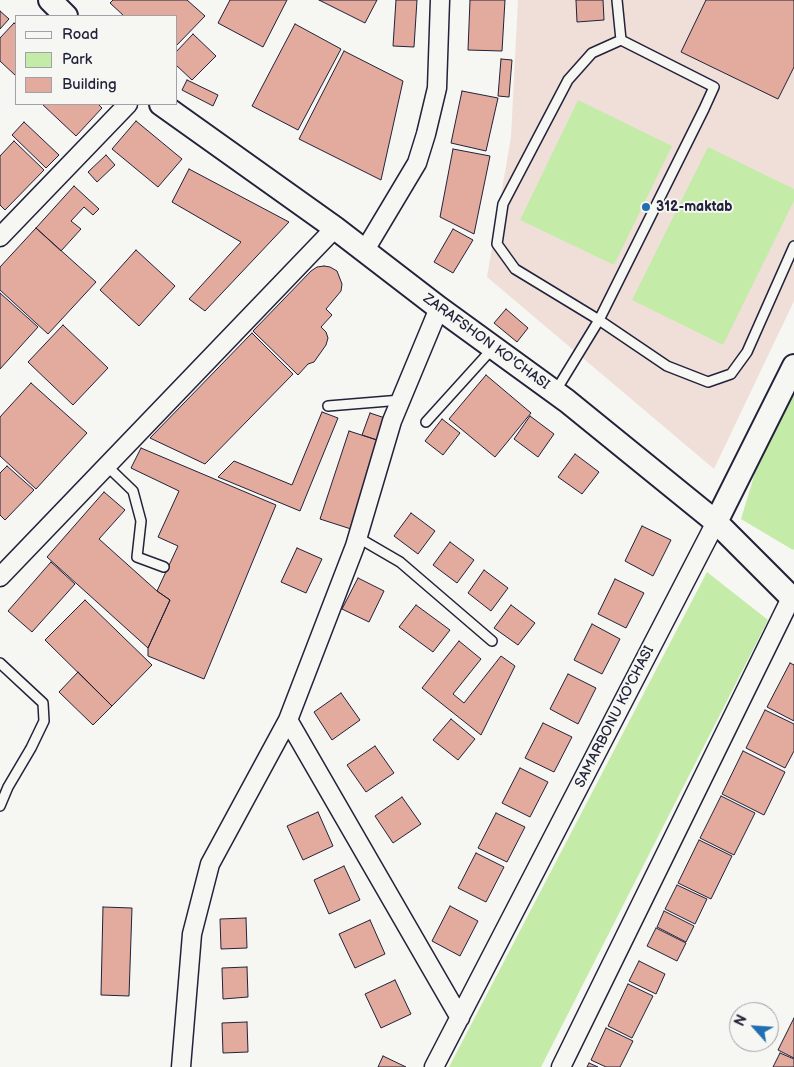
<!DOCTYPE html>
<style>
body{margin:0}
#map{position:relative;width:794px;height:1067px;overflow:hidden;background:#f6f6f2;font-family:"Balsamiq Sans",sans-serif}
canvas{display:block}
.legend{position:absolute;left:15px;top:15px;width:162px;height:90px;box-sizing:border-box;background:#f6f6f2;border:1px solid #a1a1a9;margin:0;padding:6px 9px;list-style:none;font-size:15px;color:#22223b}
.legend li{display:flex;align-items:center;gap:10px;height:25px}
.legend b{width:25px;border:1px solid #a1a1a9}
.north{position:absolute;left:729px;top:1002px;width:50px;height:50px;box-sizing:border-box;background:#f6f6f2;border:1px solid #a1a1a9;border-radius:50%;rotate:296deg;font-size:14px;font-weight:700;line-height:20px;text-align:center;color:#22223b}
.north::after{content:'';display:block;margin:auto;width:18px;height:22px;background:#1f6fb2;clip-path:polygon(50% 0,100% 100%,50% 72%,0 100%)}
</style>
<div id="map">
<canvas width="794" height="1067"></canvas>
<ul class="legend">
<li><b style="height:6px;background:#f6f6f2"></b>Road</li>
<li><b style="height:14px;background:#c4eca8"></b>Park</li>
<li><b style="height:14px;background:#e3aa9e"></b>Building</li>
</ul>
<div class="north">N</div>
</div>
<script>
const ctx = document.querySelector('canvas').getContext('2d');
ctx.lineJoin = 'round';
function fillPath(path, color) { ctx.fillStyle = color; ctx.fill(path, 'evenodd'); }
const toPath = rows => new Path2D(rows.map(r => 'M' + r).join(''));
function strokePath(path, color, width, dash) { ctx.strokeStyle = color; ctx.lineWidth = width; ctx.lineCap = dash ? 'butt' : 'round'; ctx.setLineDash(dash || []); ctx.stroke(path); }
function drawText(font, color, halo, rows, align = 'center') {
  ctx.font = font + ' "Balsamiq Sans",sans-serif'; ctx.lineWidth = 4; ctx.setLineDash([]); ctx.textBaseline = 'middle'; ctx.strokeStyle = halo; ctx.fillStyle = color; for (const [text, x, y, turn = 0] of rows) {
    ctx.save(); ctx.translate(x, y); ctx.rotate((+turn || 0) * Math.PI / 180); ctx.textAlign = isNaN(turn) ? turn : align; if (halo) ctx.strokeText(text, 0, 0); ctx.fillText(text, 0, 0); ctx.restore();
  }
}
fillPath(toPath([
 [518,0,794,0,794,301,714,469,487,277,511,137]
]), '#f0dfd9');
fillPath(toPath([
 [578,100,672,146,614,265,520,220],
 [708,147,794,189,794,201,723,345,632,300],
 [794,395,794,549,793,550,741,519,757,466],
 [707,572,768,620,541,1067,449,1067]
]), '#c4eca8');
const building = toPath([
 [113,0,187,0,205,16,176,46,176,16,124,16,110,3,113,0],
 [230,0,287,0,263,47,218,23,230,0],
 [319,0,377,0,365,23,319,0],
 [396,0,417,0,414,47,393,46,396,0],
 [470,0,505,0,502,51,468,50,470,0],
 [576,0,603,0,604,20,577,22,576,0],
 [706,0,794,0,794,67,778,99,681,52,706,0],
 [0,11,9,19,0,29,0,11],
 [14,23,16,25,16,76,0,61,0,38,14,23],
 [295,24,341,49,298,130,252,106,295,24],
 [193,34,216,56,192,80,176,65,176,52,193,34],
 [344,51,403,81,381,180,299,139,344,51],
 [501,59,512,60,509,97,498,96,501,59],
 [187,80,218,95,213,106,182,90,187,80],
 [462,91,498,98,486,151,451,143,462,91],
 [42,104,98,104,102,108,76,136,42,104],
 [136,121,182,159,158,187,112,149,136,121],
 [24,122,59,155,46,168,12,135,24,122],
 [14,141,44,170,5,210,0,205,0,156,14,141],
 [453,149,490,156,474,234,440,217,453,149],
 [106,155,115,165,97,182,88,172,106,155],
 [189,169,289,222,205,311,189,299,241,242,172,202,189,169],
 [74,186,99,209,93,215,84,207,71,221,81,229,61,251,36,228,74,186],
 [36,228,96,282,48,334,0,290,0,267,36,228],
 [453,229,473,240,453,273,434,262,453,229],
 [136,250,175,286,139,326,100,290,136,250],
 [324,266,330,267,337,271,342,284,341,291,326,309,332,315,321,327,326,332,328,338,326,345,314,362,308,364,298,375,253,331,311,271,317,267,324,266],
 [0,293,38,327,0,369,0,293],
 [506,309,528,328,517,342,494,323,506,309],
 [63,325,108,368,73,405,28,362,63,325],
 [252,333,293,374,205,464,150,438,252,333],
 [486,375,531,413,495,457,449,419,486,375],
 [31,383,87,433,36,489,0,456,0,417,31,383],
 [322,412,338,418,300,511,218,477,234,461,292,485,322,412],
 [370,413,388,419,380,441,362,435,370,413],
 [530,416,554,434,538,457,514,439,530,416],
 [442,419,460,433,443,455,425,441,442,419],
 [349,431,380,441,351,529,320,519,349,431],
 [141,448,276,505,204,679,148,656,148,648,170,600,157,591,178,546,158,537,179,491,131,468,141,448],
 [575,454,599,472,582,494,558,477,575,454],
 [7,466,34,490,5,520,0,515,0,473,7,466],
 [104,492,125,510,99,539,157,591,170,600,148,648,47,557,104,492],
 [411,513,435,531,418,554,394,536,411,513],
 [642,526,671,540,653,576,625,561,642,526],
 [450,542,474,560,457,583,433,565,450,542],
 [297,548,322,559,306,593,281,582,297,548],
 [51,562,75,584,32,632,8,611,51,562],
 [484,570,508,588,491,611,468,593,484,570],
 [358,578,384,591,369,622,342,609,358,578],
 [615,579,644,593,626,628,598,614,615,579],
 [85,600,152,665,112,706,45,640,85,600],
 [416,605,450,630,433,652,399,627,416,605],
 [511,605,535,623,518,645,494,628,511,605],
 [592,624,620,639,602,674,574,660,592,624],
 [459,641,481,659,453,694,464,703,501,656,515,666,481,735,422,688,459,641],
 [790,663,794,665,794,721,767,707,790,663],
 [78,672,112,706,93,725,59,692,78,672],
 [568,674,596,688,578,724,550,709,568,674],
 [341,693,360,720,332,740,314,712,341,693],
 [765,710,794,724,794,751,785,768,746,748,765,710],
 [451,719,475,739,458,760,433,740,451,719],
 [543,723,572,737,554,772,525,758,543,723],
 [375,746,394,773,366,792,347,765,375,746],
 [743,751,785,772,764,815,722,794,743,751],
 [520,768,548,782,530,817,502,803,520,768],
 [721,796,755,813,734,855,700,838,721,796],
 [402,797,421,824,393,843,375,816,402,797],
 [318,812,333,846,303,860,287,826,318,812],
 [496,813,525,827,507,862,478,848,496,813],
 [699,840,732,856,711,899,678,883,699,840],
 [476,853,504,867,486,902,458,888,476,853],
 [344,866,360,900,329,914,314,880,344,866],
 [677,885,707,899,695,924,665,909,677,885],
 [450,906,478,921,460,956,432,941,450,906],
 [103,907,132,908,129,996,101,995,103,907],
 [664,911,694,926,686,942,657,927,664,911],
 [246,918,247,948,221,949,220,919,246,918],
 [370,920,385,954,355,968,339,934,370,920],
 [656,928,686,943,677,961,647,946,656,928],
 [639,961,665,974,656,994,629,981,639,961],
 [247,967,248,997,223,999,222,968,247,967],
 [395,980,411,1014,381,1028,365,994,395,980],
 [628,984,653,996,632,1038,608,1026,628,984],
 [794,1018,794,1058,778,1050,794,1018],
 [247,1022,248,1052,223,1053,222,1023,247,1022],
 [606,1028,633,1041,620,1067,606,1067,591,1060,606,1028],
 [780,1053,794,1059,794,1067,773,1067,780,1053],
 [383,1056,406,1067,378,1067,383,1056],
 [589,1063,598,1067,587,1067,589,1063]
]);
fillPath(building, '#e3aa9e');
strokePath(building, '#22223b', 1);
const service = toPath([
 [621,40,592,53,568,80,503,204,497,244,515,269,599,320,667,366,708,382,731,374,747,352,794,246],
 [555,392,599,320,704,109,714,87,621,40,617,0],
 [328,406,401,400],
 [426,422,493,348],
 [107,466,133,491,141,521,137,557,164,567],
 [357,537,400,562,492,641],
 [0,663,43,703,44,721,31,748,8,787,0,806]
]);
const minor = toPath([
 [0,237,128,104],
 [365,250,417,163,426,134,437,88,440,0],
 [0,577,335,228],
 [288,720,460,1018],
 [181,1067,192,934,210,864,288,720,355,546,392,421,439,308],
 [434,1067,716,522],
 [561,1067,791,598]
]);
const tertiary = toPath([
 [50,0,66,16],
 [161,104,335,228,439,308,567,401,716,522,794,600],
 [716,522,794,366]
]);
strokePath(service, '#22223b', 12);
strokePath(minor, '#22223b', 21);
strokePath(tertiary, '#22223b', 26);
strokePath(service, '#f6f6f2', 9);
strokePath(minor, '#f6f6f2', 18);
strokePath(tertiary, '#f6f6f2', 22);
for (const [x, y, r, color] of [
 [646,207,5,"#1f6fb2"]
]) { const dot = new Path2D(); dot.arc(x, y, r, 0, 2 * Math.PI); ctx.fillStyle = color; ctx.fill(dot); strokePath(dot, '#f6f6f2', 2); }
drawText('bold 14px', '#22223b', '#f6f6f2', [
 ["312-maktab",656,207]
], 'left');
drawText('14px', '#22223b', '#f6f6f2', [
 ["ZARAFSHON KO'CHASI",486,342,36],
 ["SAMARBONU KO'CHASI",615,717,-63]
]);
</script>
